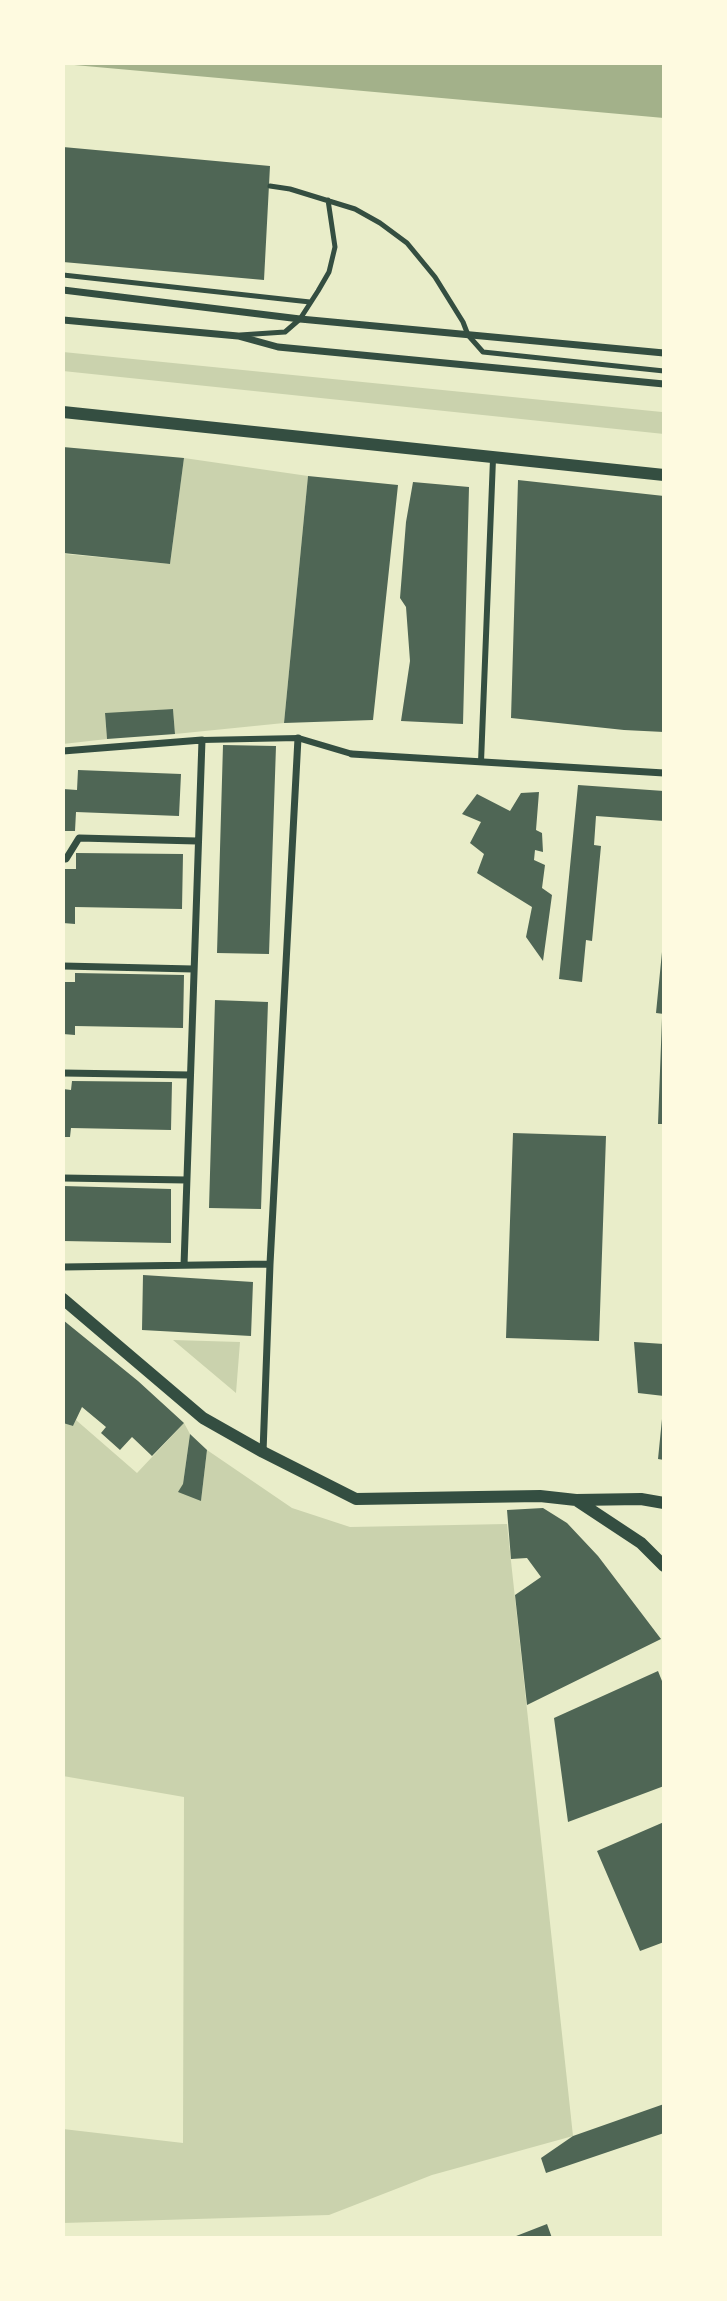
<!DOCTYPE html>
<style>
body{margin:0}
#map{position:relative;width:727px;height:2301px;overflow:hidden;background:#e9edc9;font-family:Lato,sans-serif}
canvas{display:block}
.frame{position:absolute;inset:0;border:65px solid #fefae0;pointer-events:none}
</style>
<div id="map">
<canvas width="727" height="2301"></canvas>
<div class="frame"></div>
</div>
<script>
const ctx = document.querySelector('canvas').getContext('2d');
ctx.lineJoin = 'round';
function fillPath(path, color) { ctx.fillStyle = color; ctx.fill(path, 'evenodd'); }
const toPath = rows => new Path2D(rows.map(r => 'M' + r).join(''));
function strokePath(path, color, width, dash) { ctx.strokeStyle = color; ctx.lineWidth = width; ctx.lineCap = dash ? 'butt' : 'round'; ctx.setLineDash(dash || []); ctx.stroke(path); }
fillPath(toPath([
 [63,352,662,412,664,412,664,434,63,371],
 [184,458,308,476,284,723,175,734,173,709,105,714,107,739,63,744,65,554,170,564],
 [173,1340,240,1342,236,1393],
 [76,1420,137,1473,184,1423,190,1434,183,1484,201,1501,207,1450,292,1508,350,1527,507,1524,573,2136,432,2175,329,2215,63,2223,63,2129,183,2143,184,1797,63,1776,63,1423,73,1426]
]), '#cad2ad');
fillPath(toPath([
 [63,63,664,63,664,118,63,64]
]), '#a3b18a');
fillPath(toPath([
 [63,147,270,166,264,280,63,262],
 [63,447,184,458,170,564,63,553],
 [308,476,398,485,373,720,284,723],
 [518,480,664,496,664,732,624,730,511,718],
 [413,482,469,487,463,724,401,721,410,661,406,607,400,598,406,522],
 [173,709,175,734,107,739,105,713],
 [223,745,276,746,269,954,217,953],
 [78,770,181,774,179,816,76,812,75,831,63,831,63,789,77,790],
 [578,785,664,791,664,821,596,816,594,845,601,846,592,941,586,940,582,982,559,979],
 [539,792,536,830,542,833,543,852,535,850,534,860,545,865,542,888,552,895,543,961,526,937,532,907,477,873,484,854,470,843,481,822,462,814,477,794,510,811,521,793],
 [76,853,183,854,182,909,75,907,75,924,63,923,63,869,76,869],
 [662,952,664,952,664,1014,656,1013],
 [75,973,184,975,183,1028,75,1026,75,1035,63,1034,63,982,75,982],
 [215,1000,268,1002,261,1209,209,1208],
 [662,1018,664,1018,664,1124,658,1124],
 [72,1081,172,1082,171,1130,71,1128,70,1137,63,1137,63,1089,71,1090],
 [513,1133,606,1136,599,1341,506,1338],
 [63,1186,171,1189,171,1243,63,1241],
 [143,1275,253,1282,251,1336,142,1330],
 [63,1320,138,1381,184,1423,152,1456,132,1437,120,1450,101,1433,106,1427,82,1407,73,1426,63,1423],
 [634,1342,664,1344,664,1396,638,1393],
 [662,1419,664,1419,664,1460,658,1459],
 [190,1434,207,1450,201,1501,178,1492,183,1484],
 [543,1508,567,1523,598,1556,661,1639,527,1705,515,1595,541,1577,527,1558,511,1559,507,1510],
 [658,1671,664,1686,664,1786,568,1822,554,1718],
 [664,1822,664,1942,640,1951,597,1851],
 [664,2104,664,2133,546,2173,541,2158,573,2136],
 [547,2224,552,2238,511,2238]
]), '#4f6655');
strokePath(toPath([
 [270,186,290,189,355,209,380,223,407,243,435,277,463,322,468,335,483,352,664,371],
 [63,275,310,302],
 [240,335,285,332,300,319,318,291,329,272,335,247,328,200]
]), '#344e41', 5);
strokePath(toPath([
 [202,740,298,738,352,754],
 [481,762,493,459]
]), '#344e41', 6);
strokePath(toPath([
 [63,290,300,319,664,353],
 [63,320,238,336,278,347,664,384],
 [63,751,202,740,184,1265],
 [352,754,664,773],
 [63,859,66,859,79,838,197,841],
 [63,966,193,969],
 [63,1073,190,1075],
 [63,1178,186,1180],
 [63,1267,270,1264],
 [263,1452,270,1264,298,738]
]), '#344e41', 7);
strokePath(toPath([
 [63,412,664,475],
 [63,1299,203,1418,263,1452,356,1499,540,1496,576,1500,641,1499,664,1503],
 [576,1500,641,1543,664,1566]
]), '#344e41', 12);
</script>
